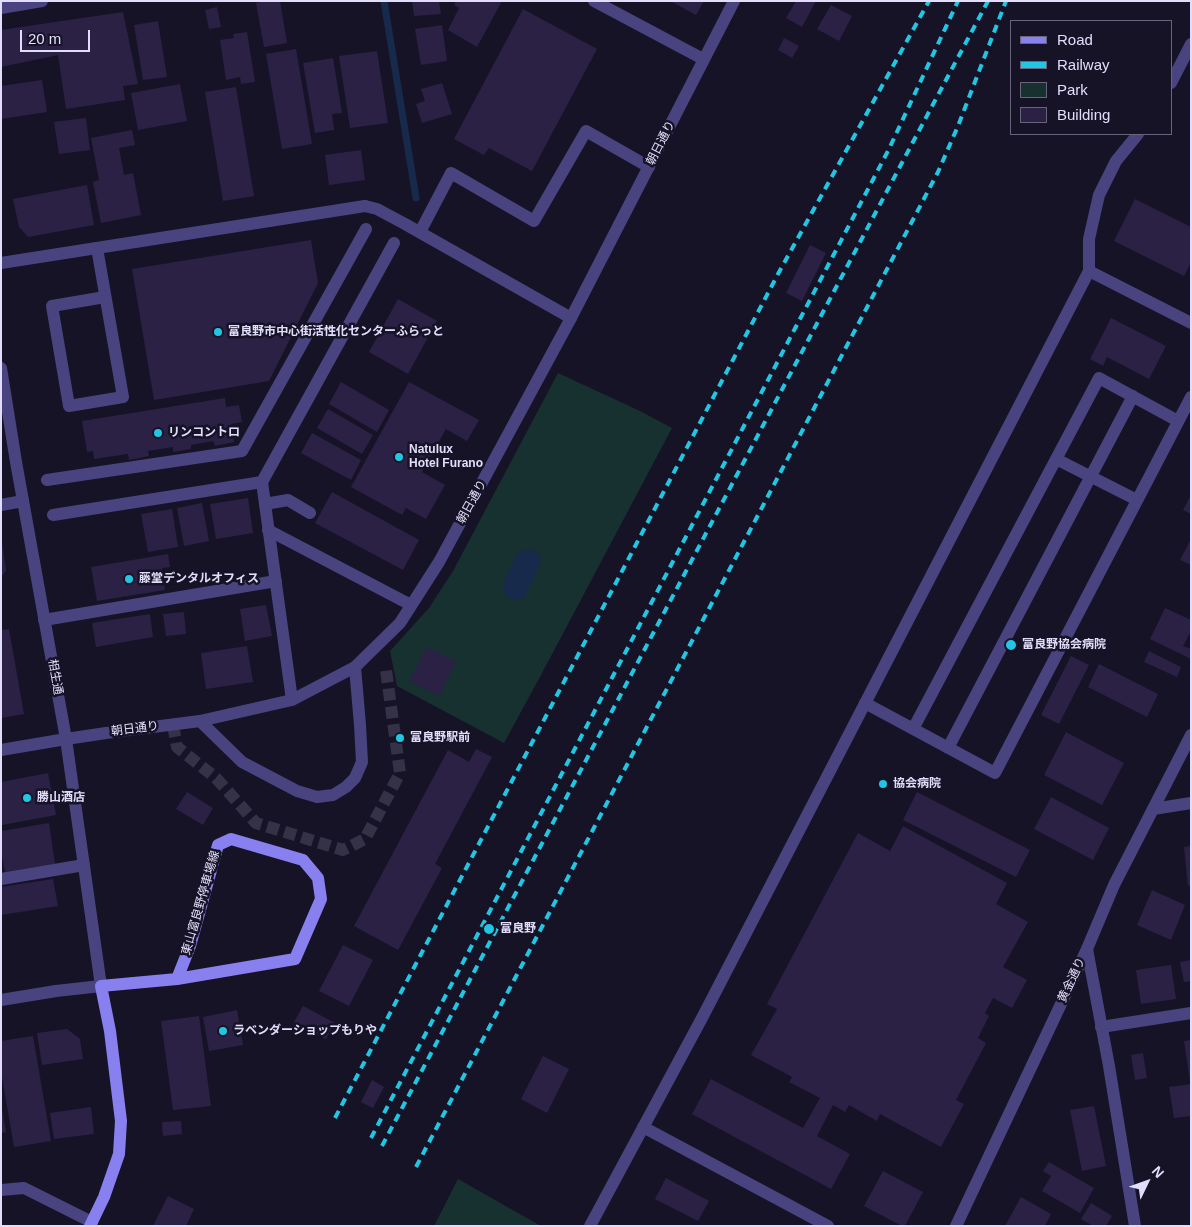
<!DOCTYPE html>
<meta charset="utf-8">
<style>
body{margin:0}
#map{position:relative;width:1192px;height:1227px;overflow:hidden;background:#171327;font-family:Arial,sans-serif}
canvas{display:block}
.frame{position:absolute;inset:0;border:2px solid #e2ddfb;pointer-events:none}
.legend{position:absolute;left:1010px;top:20px;width:162px;height:115px;box-sizing:border-box;background:#171327;border:1px solid #68647c;margin:0;padding:6px 9px;list-style:none;font-size:15px;color:#e2ddfb}
.legend li{display:flex;align-items:center;gap:10px;height:25px}
.legend b{width:25px;border:1px solid #68647c}
.north{position:absolute;left:1122px;top:1157px;width:50px;height:50px;-webkit-text-stroke:4px #171327;paint-order:stroke;rotate:48deg;font-size:14px;font-weight:700;line-height:20px;text-align:center;color:#e2ddfb}
.north::after{content:'';display:block;margin:auto;width:18px;height:22px;background:#e2ddfb;clip-path:polygon(50% 0,100% 100%,50% 72%,0 100%)}
.scale{position:absolute;left:20px;top:30px;width:70px;height:22px;box-sizing:border-box;border:2px solid #e2ddfb;border-top:0;padding-left:6px;font-size:15px;line-height:18px;white-space:nowrap;color:#e2ddfb;-webkit-text-stroke:4px #171327;paint-order:stroke}
</style>
<div id="map">
<canvas width="1192" height="1227"></canvas>
<div class="frame"></div>
<ul class="legend">
<li><b style="height:6px;background:#8880ef"></b>Road</li>
<li><b style="height:6px;background:#21c6e3"></b>Railway</li>
<li><b style="height:14px;background:#173030"></b>Park</li>
<li><b style="height:14px;background:#2a2145"></b>Building</li>
</ul>
<div class="north">N</div>
<div class="scale">20 m</div>
</div>
<script>
const ctx = document.querySelector('canvas').getContext('2d');
ctx.lineJoin = 'round';
function fillPath(path, color) { ctx.fillStyle = color; ctx.fill(path, 'evenodd'); }
const toPath = rows => new Path2D(rows.map(r => 'M' + r).join(''));
function strokePath(path, color, width, dash) { ctx.strokeStyle = color; ctx.lineWidth = width; ctx.lineCap = dash ? 'butt' : 'round'; ctx.setLineDash(dash || []); ctx.stroke(path); }
function drawText(font, color, halo, rows, align = 'center') {
  ctx.font = font + ' Arial,"Noto Sans JP",sans-serif'; ctx.lineWidth = 5; ctx.setLineDash([]); ctx.textBaseline = 'middle'; ctx.strokeStyle = halo; ctx.fillStyle = color; for (const [text, x, y, turn = 0] of rows) {
    ctx.save(); ctx.translate(x, y); ctx.rotate((+turn || 0) * Math.PI / 180); ctx.textAlign = isNaN(turn) ? turn : align; if (halo) ctx.strokeText(text, 0, 0); ctx.fillText(text, 0, 0); ctx.restore();
  }
}
fillPath(toPath([
 [558,373,640,411,672,428,541,675,504,743,397,686,390,651,429,608,453,571],
 [458,1179,541,1226,434,1226]
]), '#173030');
fillPath(toPath([
 [528,549,535,551,539,554,540,560,540,566,525,595,520,600,512,600,507,596,503,590,503,583,516,555,522,551]
]), '#172a4b');
strokePath(toPath([
 [384,1,416,198]
]), '#172a4b', 7);
fillPath(toPath([
 [264,1,280,1,287,43,264,47,256,3],
 [412,1,439,1,441,14,414,16],
 [456,1,502,1,477,47,448,30,459,8,454,5],
 [670,1,704,1,696,15],
 [796,1,816,1,802,27,786,18],
 [831,5,852,16,839,41,817,29],
 [217,7,221,27,209,29,205,10],
 [523,9,597,49,532,171,489,148,484,155,454,139],
 [123,12,138,84,123,86,125,100,66,109,58,55,1,67,1,30],
 [158,21,167,77,143,80,134,25],
 [442,25,447,61,421,65,415,29],
 [247,32,255,82,241,84,240,77,226,80,220,40,234,38,233,34],
 [784,38,799,46,792,58,778,50],
 [296,49,312,144,282,149,266,54],
 [377,51,388,123,350,128,339,56],
 [333,58,342,113,332,114,334,130,315,133,303,63],
 [42,80,47,112,1,119,1,86],
 [442,83,452,114,422,123,416,104,425,101,421,89],
 [180,84,187,121,138,130,131,93],
 [236,87,254,196,223,201,205,92],
 [86,118,90,150,59,154,54,122],
 [132,130,135,145,119,148,124,175,133,173,141,215,101,223,93,182,99,180,91,138],
 [361,150,365,180,329,185,325,155],
 [87,185,94,225,28,237,19,227,13,199],
 [1135,199,1191,227,1191,262,1184,276,1114,241],
 [311,240,318,283,269,381,154,400,132,269],
 [810,245,826,253,802,301,786,293],
 [398,299,437,321,408,374,369,352],
 [1111,318,1166,346,1149,379,1107,357,1103,366,1090,359],
 [341,382,389,410,377,432,329,404],
 [409,382,479,420,467,441,446,429,422,472,445,485,426,519,406,508,402,515,351,487],
 [225,398,226,407,239,405,242,422,231,424,234,442,215,446,213,441,191,445,191,449,173,452,173,447,148,451,149,456,129,460,128,454,94,459,93,451,87,452,82,421],
 [328,409,373,435,362,454,317,428],
 [312,433,361,460,351,480,301,453],
 [332,492,419,540,403,570,315,523],
 [1191,495,1191,514,1183,510],
 [248,498,253,533,216,539,210,504],
 [202,503,209,541,184,546,177,508],
 [172,509,178,547,148,552,141,514],
 [1191,539,1191,565,1180,560],
 [1,543,2,543,6,571,1,577],
 [168,554,170,567,162,568,165,590,97,601,91,567],
 [266,605,272,636,245,641,240,609],
 [1165,608,1191,620,1191,631,1183,646,1191,649,1191,659,1150,639],
 [184,612,186,634,166,636,163,614],
 [150,614,153,637,96,647,92,623],
 [9,629,24,714,1,718,1,630],
 [247,646,253,682,206,689,201,653],
 [427,647,456,662,439,696,409,681],
 [1149,651,1181,667,1177,677,1144,662],
 [1071,656,1089,665,1059,724,1041,715],
 [1099,664,1158,694,1147,717,1088,687],
 [1066,732,1124,763,1102,805,1044,775],
 [476,749,492,757,435,864,442,868,398,950,354,926,448,750,469,762],
 [48,773,56,815,2,825,1,782],
 [187,792,213,808,203,825,176,809],
 [917,792,1030,850,1016,877,903,820],
 [1051,797,1109,828,1093,860,1034,829],
 [49,823,55,864,5,872,1,851,1,831],
 [903,826,1007,883,996,904,1028,922,1003,967,1027,980,1012,1008,993,998,985,1013,989,1016,978,1038,986,1043,956,1100,964,1104,941,1147,880,1114,877,1121,849,1105,845,1112,833,1105,817,1136,850,1154,831,1189,692,1114,711,1079,803,1128,820,1098,789,1082,792,1077,751,1055,777,1009,767,1004,858,833,890,851],
 [1191,846,1191,885,1188,886,1184,847],
 [53,879,58,906,1,915,1,887],
 [1152,890,1185,905,1171,940,1137,925],
 [343,945,373,960,349,1006,319,991],
 [1191,960,1191,981,1184,982,1180,962],
 [1171,965,1176,999,1141,1004,1136,970],
 [303,1006,335,1023,326,1039,294,1022],
 [237,1010,243,1045,209,1051,203,1017],
 [199,1016,211,1106,173,1110,161,1021],
 [67,1029,80,1039,83,1059,42,1065,37,1033],
 [33,1036,51,1141,14,1147,1,1071,1,1041],
 [1191,1040,1191,1081,1190,1081,1184,1041],
 [1143,1053,1147,1078,1135,1080,1131,1055],
 [543,1056,569,1069,547,1113,521,1099],
 [372,1080,384,1087,373,1108,361,1102],
 [1191,1084,1191,1116,1174,1118,1169,1087],
 [1094,1106,1106,1166,1082,1171,1070,1110],
 [91,1107,94,1134,54,1139,50,1113],
 [1,1109,2,1109,6,1132,1,1133],
 [181,1121,182,1134,163,1136,162,1122],
 [1049,1162,1094,1188,1080,1213,1042,1191,1051,1176,1043,1171],
 [883,1171,923,1192,905,1226,902,1226,864,1206],
 [666,1178,709,1201,698,1221,655,1199],
 [168,1196,194,1209,186,1226,153,1226],
 [1021,1197,1051,1214,1045,1226,1005,1226],
 [1091,1203,1112,1216,1106,1226,1093,1226,1081,1219]
]), '#2a2145');
strokePath(toPath([
 [173,725,177,747,216,778,256,823,343,850,365,839,400,773,386,670]
]), '#353147', 12, [12, 6]);
strokePath(toPath([
 [420,232,451,173,534,221,586,131,649,167],
 [97,248,123,397,69,406,52,306,105,297],
 [1056,459,1137,500],
 [265,504,288,500,310,513],
 [268,530,411,605],
 [865,703,995,773,1191,397],
 [200,721,242,762,297,791,317,797,333,795,346,787,355,778,362,762,360,725,355,667],
 [913,729,1099,378,1178,421],
 [948,748,1133,396],
 [1,879,84,865],
 [1101,1027,1191,1013],
 [1,1190,24,1188,92,1222]
]), '#494480', 12);
strokePath(toPath([
 [47,480,242,451,366,229],
 [53,515,262,482,394,243]
]), '#494480', 12);
strokePath(toPath([
 [1171,83,1191,44],
 [365,206,377,209,405,224,571,318],
 [1089,271,1191,323],
 [262,482,292,700],
 [1,505,23,501],
 [44,620,276,581],
 [1,750,66,739],
 [1153,809,1191,803],
 [1087,949,1109,1066,1135,1226],
 [643,1127,828,1226],
 [590,1226,702,1018,1089,271,1089,239,1099,195,1116,161,1138,134]
]), '#494480', 12);
strokePath(toPath([
 [594,1,703,59],
 [1,8,42,1],
 [1,263,365,206],
 [1,368,16,462,66,739,101,986,56,991,1,1000],
 [66,739,106,733,200,721,292,700,355,667,400,623,439,562,571,318,734,1],
 [956,1226,1087,949,1114,885,1191,735]
]), '#494480', 12);
strokePath(toPath([
 [90,1226,104,1197,119,1154,121,1121,110,1031,101,986,177,979,295,959,321,899,318,878,303,860,231,839,218,845,190,946,177,979]
]), '#8880ef', 12);
strokePath(toPath([
 [335,1118,778,274,929,1],
 [371,1138,889,149,958,1],
 [382,1146,905,157,988,1],
 [416,1167,938,172,958,126,1006,1]
]), '#21c6e3', 4, [8, 6]);
for (const [x, y, r, color] of [
 [218,332,5,"#21c6e3"],
 [158,433,5,"#21c6e3"],
 [399,457,5,"#21c6e3"],
 [129,579,5,"#21c6e3"],
 [1011,645,6,"#21c6e3"],
 [400,738,5,"#21c6e3"],
 [883,784,5,"#21c6e3"],
 [27,798,5,"#21c6e3"],
 [489,929,6,"#21c6e3"],
 [223,1031,5,"#21c6e3"]
]) { const dot = new Path2D(); dot.arc(x, y, r, 0, 2 * Math.PI); ctx.fillStyle = color; ctx.fill(dot); strokePath(dot, '#171327', 2); }
drawText('12px', '#e2ddfb', '#171327', [
 ["朝日通り",661,143,-63],
 ["朝日通り",472,502,-61],
 ["相生通",55,677,80],
 ["朝日通り",135,729,-7],
 ["東山富良野停車場線",201,903,-74],
 ["黄金通り",1072,980,-65]
]);
drawText('bold 12px', '#e2ddfb', '#171327', [
 ["富良野市中心街活性化センターふらっと",228,332],
 ["リンコントロ",168,433],
 ["Natulux",409,450],
 ["Hotel Furano",409,464],
 ["藤堂デンタルオフィス",139,579],
 ["富良野協会病院",1022,645],
 ["富良野駅前",410,738],
 ["協会病院",893,784],
 ["勝山酒店",37,798],
 ["富良野",500,929],
 ["ラベンダーショップもりや",233,1031]
], 'left');
</script>
